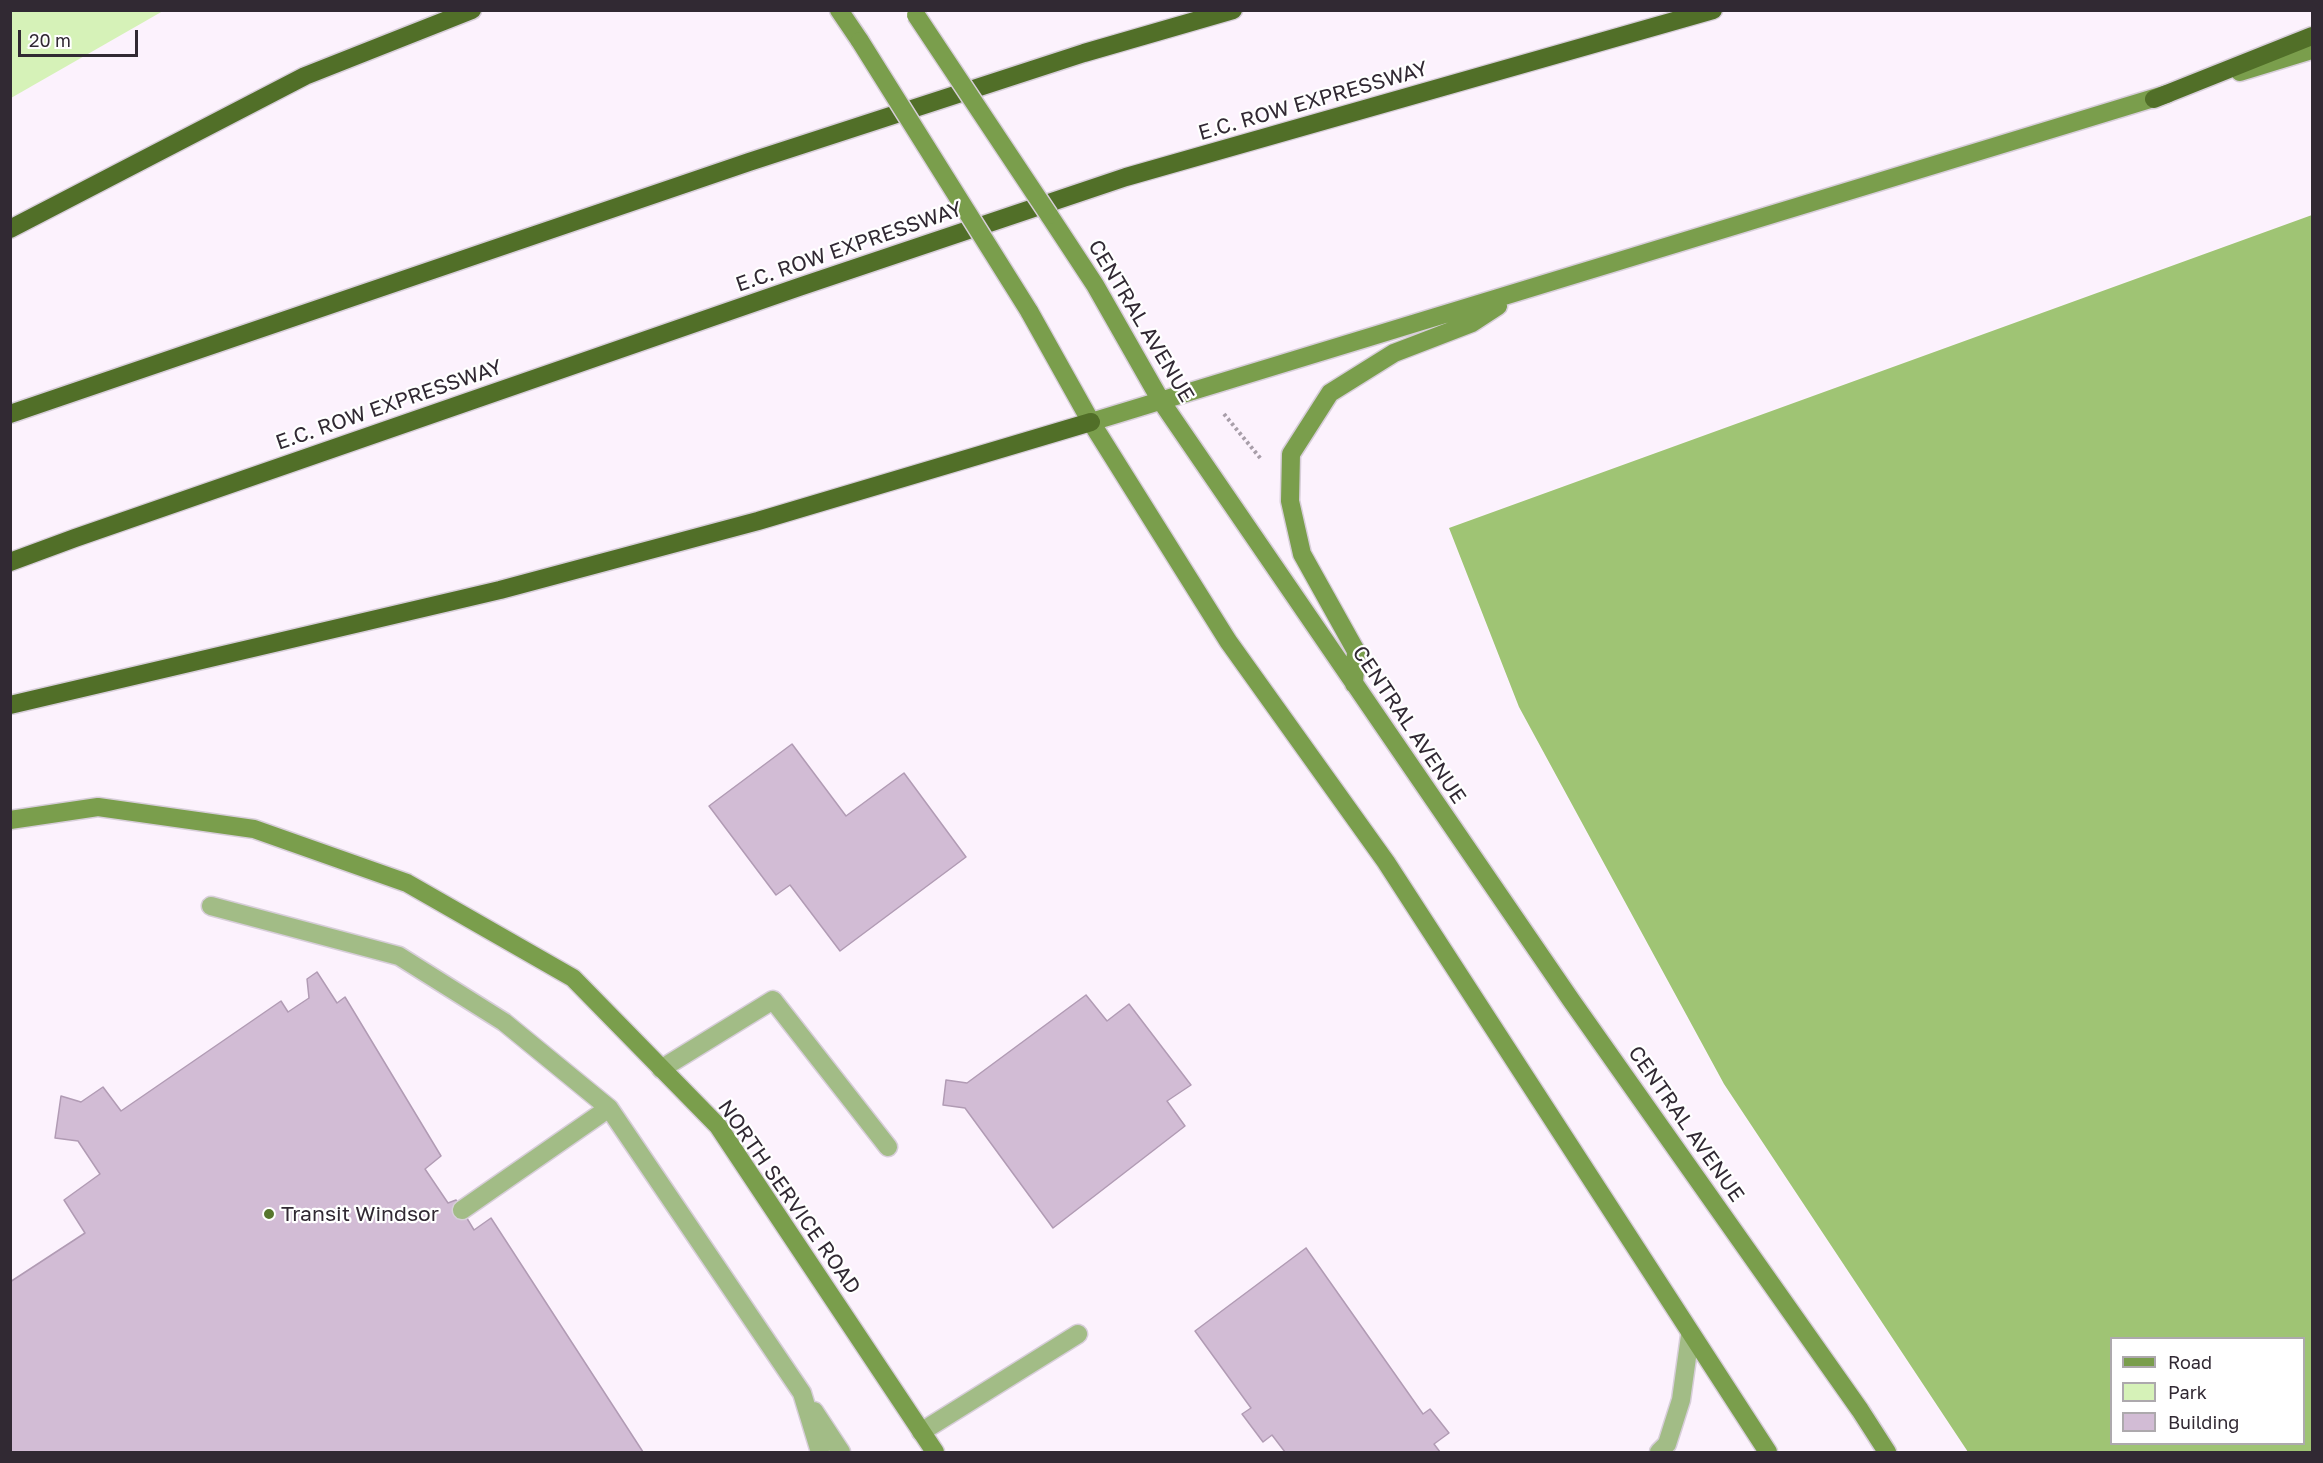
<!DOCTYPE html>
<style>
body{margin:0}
#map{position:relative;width:2323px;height:1463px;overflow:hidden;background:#fcf2fd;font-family:"Golos Text",sans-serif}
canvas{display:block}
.frame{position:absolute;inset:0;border:12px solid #312933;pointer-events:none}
.legend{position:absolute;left:2110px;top:1337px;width:195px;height:108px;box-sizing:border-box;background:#fff;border:2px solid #ada9ad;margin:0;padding:8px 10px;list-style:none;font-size:18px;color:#312933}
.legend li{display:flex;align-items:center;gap:12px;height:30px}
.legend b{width:30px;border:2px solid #ada9ad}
.scale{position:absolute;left:18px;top:30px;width:120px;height:27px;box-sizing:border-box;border:3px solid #312933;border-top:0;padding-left:8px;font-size:18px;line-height:21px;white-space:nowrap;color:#312933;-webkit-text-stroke:4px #fff;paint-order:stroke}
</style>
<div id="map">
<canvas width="2323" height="1463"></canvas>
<div class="frame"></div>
<ul class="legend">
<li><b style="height:8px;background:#7a9e4c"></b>Road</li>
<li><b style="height:16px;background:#d6f2b8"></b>Park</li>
<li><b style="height:16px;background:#d2bcd5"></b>Building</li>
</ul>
<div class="scale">20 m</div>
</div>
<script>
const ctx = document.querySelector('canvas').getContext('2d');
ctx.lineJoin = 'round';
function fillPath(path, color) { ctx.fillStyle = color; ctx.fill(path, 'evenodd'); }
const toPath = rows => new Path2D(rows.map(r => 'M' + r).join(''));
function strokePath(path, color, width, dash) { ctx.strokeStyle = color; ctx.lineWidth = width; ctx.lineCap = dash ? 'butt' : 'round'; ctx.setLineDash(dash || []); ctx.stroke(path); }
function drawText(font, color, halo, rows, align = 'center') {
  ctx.font = font + ' "Golos Text",sans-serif'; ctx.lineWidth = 4.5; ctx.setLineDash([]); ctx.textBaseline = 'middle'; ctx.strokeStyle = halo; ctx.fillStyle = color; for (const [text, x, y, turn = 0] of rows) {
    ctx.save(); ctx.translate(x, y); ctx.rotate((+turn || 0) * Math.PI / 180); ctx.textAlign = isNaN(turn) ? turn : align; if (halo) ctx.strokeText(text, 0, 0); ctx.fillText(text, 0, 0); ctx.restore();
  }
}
fillPath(toPath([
 [11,10,163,10,163,11,11,98]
]), '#d6f2b8');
fillPath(toPath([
 [2312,215,2312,1452,1968,1452,1724,1084,1519,707,1449,528],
 [2112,1338,2304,1338,2304,1444,2112,1444]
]), '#9fc474');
const building = toPath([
 [792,744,846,816,904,773,966,857,840,951,790,885,776,895,709,806,792,744],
 [317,972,337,1003,345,997,441,1156,425,1169,448,1203,456,1200,474,1230,491,1218,643,1452,10,1452,10,1282,85,1233,64,1200,100,1174,78,1141,55,1138,61,1096,81,1102,103,1087,121,1111,281,1001,288,1012,309,998,307,979,317,972],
 [1086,995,1107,1021,1129,1004,1191,1085,1167,1101,1185,1126,1053,1228,965,1108,943,1105,946,1080,967,1083,1086,995],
 [1306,1248,1423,1414,1430,1409,1449,1433,1434,1444,1440,1452,1285,1452,1272,1435,1263,1442,1242,1414,1251,1408,1195,1331,1306,1248]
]);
fillPath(building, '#d2bcd5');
strokePath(building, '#b19bb4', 1.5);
const lane = toPath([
 [211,906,399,956,504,1022,609,1108,802,1393,820,1452],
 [661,1069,773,1000,888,1147],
 [462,1210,609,1108],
 [814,1411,841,1452],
 [921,1432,1078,1334],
 [1659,1452,1667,1444,1681,1400,1690,1336]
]);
const secondary = toPath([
 [839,10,860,41],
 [2240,72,2312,50],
 [1049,215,1095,285,1161,401,1571,1000,1860,1410,1887,1452],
 [1029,311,1091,422,1228,641,1386,862,1768,1452],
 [1091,422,2167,94],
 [1354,684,1356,651,1302,554,1290,501,1291,454,1330,393,1394,353,1472,323,1498,306],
 [10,820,98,807,254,829,407,883,573,978,718,1126,935,1452]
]);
const highway = toPath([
 [2154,99,2312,36],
 [10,229,305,76,472,10],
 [10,414,749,162,1084,53,1233,10],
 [10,562,75,538,799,287,1126,177,1713,10],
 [10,705,500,590,758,521,1091,422]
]);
strokePath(lane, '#d7ced9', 21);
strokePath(secondary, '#d7ced9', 21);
strokePath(highway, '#d7ced9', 21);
strokePath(toPath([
 [1224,414,1261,459]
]), '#a89ea9', 4, [3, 3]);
strokePath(lane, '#a2bc86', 18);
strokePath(secondary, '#7a9e4c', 18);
strokePath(highway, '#516f28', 18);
const secondaryBridge = toPath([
 [916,15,1049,215],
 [860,41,1029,311]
]);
strokePath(secondaryBridge, '#d7ced9', 21, []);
strokePath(secondaryBridge, '#7a9e4c', 18);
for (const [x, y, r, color] of [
 [269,1214,6,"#57762d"]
]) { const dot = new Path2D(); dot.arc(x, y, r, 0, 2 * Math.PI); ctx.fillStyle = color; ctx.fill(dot); strokePath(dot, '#fff', 2); }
drawText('21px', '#312933', '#fff', [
 ["E.C. ROW EXPRESSWAY",1313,101,-16],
 ["E.C. ROW EXPRESSWAY",849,247,-19],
 ["CENTRAL AVENUE",1141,321,59],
 ["E.C. ROW EXPRESSWAY",389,405,-19],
 ["CENTRAL AVENUE",1409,725,56],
 ["CENTRAL AVENUE",1686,1124,55],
 ["NORTH SERVICE ROAD",789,1197,55]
]);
drawText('21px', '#312933', '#fff', [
 ["Transit Windsor",281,1214]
], 'left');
</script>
